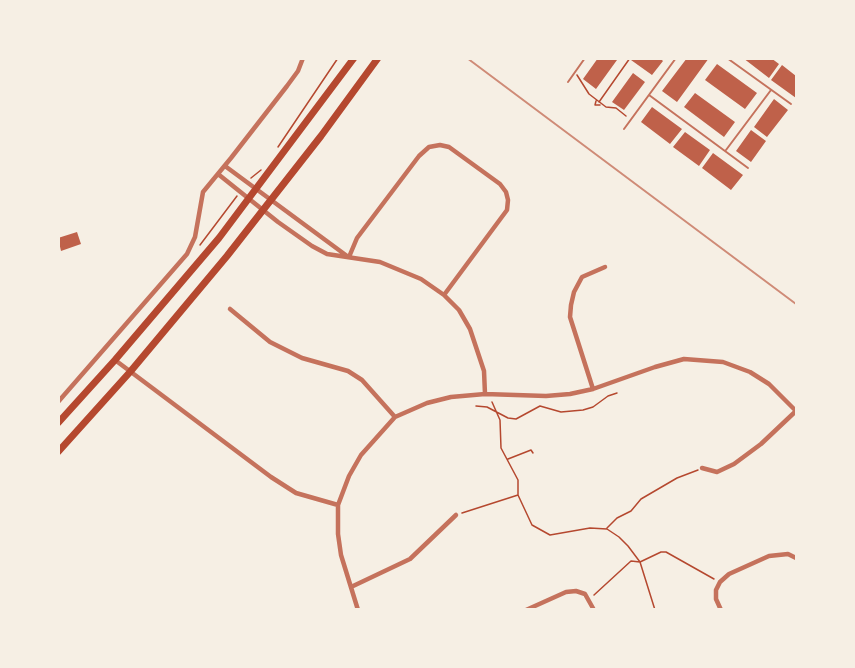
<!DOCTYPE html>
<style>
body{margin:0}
#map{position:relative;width:855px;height:668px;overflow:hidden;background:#f6efe4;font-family:Cabin,sans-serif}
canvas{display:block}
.frame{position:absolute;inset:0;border:60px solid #f6efe4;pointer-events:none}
</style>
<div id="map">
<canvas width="855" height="668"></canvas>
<div class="frame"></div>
</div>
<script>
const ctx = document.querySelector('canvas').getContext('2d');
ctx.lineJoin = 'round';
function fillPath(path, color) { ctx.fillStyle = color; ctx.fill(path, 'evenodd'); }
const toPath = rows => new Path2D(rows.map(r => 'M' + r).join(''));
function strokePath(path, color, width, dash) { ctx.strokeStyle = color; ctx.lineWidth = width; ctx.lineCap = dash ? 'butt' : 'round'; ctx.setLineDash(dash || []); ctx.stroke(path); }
fillPath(toPath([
 [598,58,617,60,596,89,583,79],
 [632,58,660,58,663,61,652,75,631,60],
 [687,58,709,58,677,102,662,91],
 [743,58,771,58,779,64,769,78],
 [717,64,757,93,745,109,705,80],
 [782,65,796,76,796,98,771,80],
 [633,73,645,82,624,110,612,102],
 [695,93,735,122,724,137,684,107],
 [774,99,788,110,767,137,754,127],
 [652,107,682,129,670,144,641,122],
 [751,130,766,141,751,162,736,151],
 [685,132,710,150,699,166,673,147],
 [713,153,743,175,731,190,702,168],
 [77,232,81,244,61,251,58,238]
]), '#bf614a');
strokePath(toPath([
 [577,75,589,94,606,107,616,108,626,116],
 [596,101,595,105,600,105],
 [599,102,630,58],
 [278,147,338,58],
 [251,178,261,170],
 [200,245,237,196],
 [492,402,500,420,501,448,518,480,518,495,532,525,550,535,590,528,607,529,619,537,628,546,640,562,655,610],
 [476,406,487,407,508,418,516,419,540,406,561,412,583,410,593,407,608,396,617,393],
 [508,459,531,450,533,453],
 [462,513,518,495],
 [607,528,617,518,631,511,641,499,677,478,698,470],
 [594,595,631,561,640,562,661,552,666,552,714,579]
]), '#b5482f', 1.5);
strokePath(toPath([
 [727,58,791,104],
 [568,82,585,58],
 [649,95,748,168],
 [624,129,676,58],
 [726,150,771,90]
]), '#c5725c', 2);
strokePath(toPath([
 [225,166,347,256],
 [218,174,278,222,312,246,327,254,380,262,421,279,444,295,459,310,470,329,484,371,485,394],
 [349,257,357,238,419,156,429,147,440,145,449,147,500,184,506,192,508,200,507,210,444,295],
 [230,309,270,342,302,358,348,371,362,380,395,417],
 [115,360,271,477,296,493,338,505],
 [593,389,570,317,571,305,574,292,582,277,605,267],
 [58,402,187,254,195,237,203,192,231,158,287,86,298,71,303,58],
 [702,468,717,472,734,464,761,444,796,411],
 [351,587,410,559,456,515],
 [358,610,341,555,338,534,338,505,349,476,361,455,395,417,427,403,451,397,485,394,546,396,570,394,593,389,655,367,684,359,723,362,750,372,769,384,796,411],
 [526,610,566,592,576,591,585,594,594,610],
 [721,610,716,599,716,590,720,582,729,574,769,556,788,554,796,558]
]), '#c5725c', 4.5);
strokePath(toPath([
 [58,423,115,360,219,238,354,58],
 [58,452,130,372,227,256,321,136,378,58]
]), '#b5482f', 7);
strokePath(toPath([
 [467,58,796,304]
]), '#cf8b77', 2);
</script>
